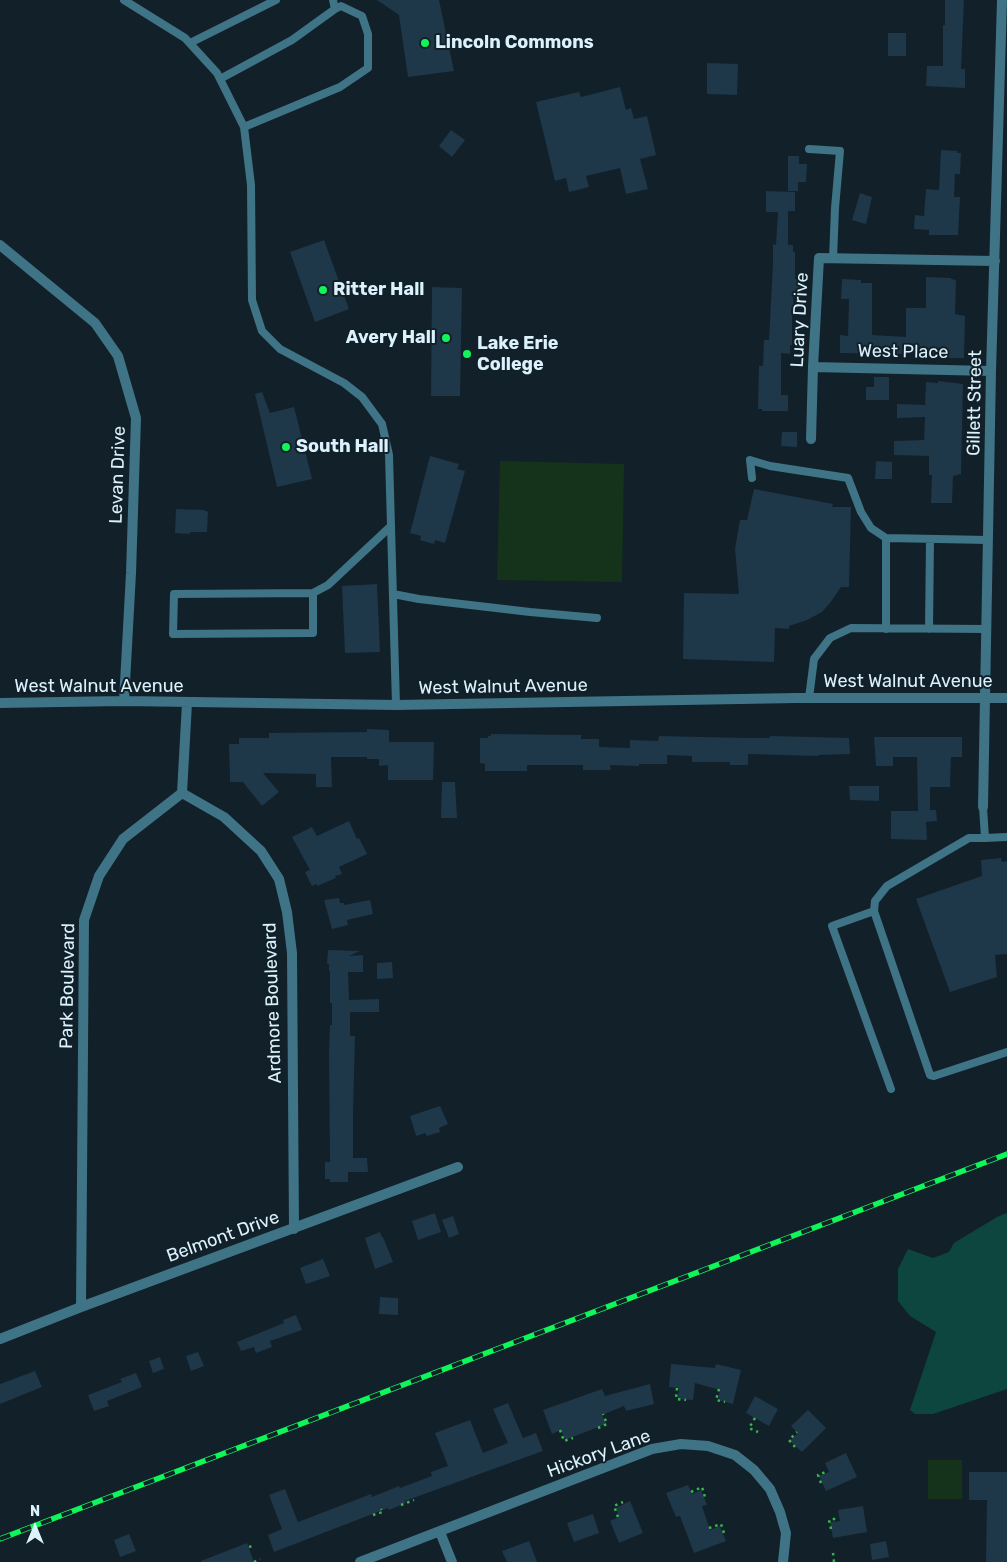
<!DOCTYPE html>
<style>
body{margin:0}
#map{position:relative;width:1007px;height:1562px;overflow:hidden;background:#122029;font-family:Rubik,sans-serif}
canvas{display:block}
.north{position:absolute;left:10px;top:1502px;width:50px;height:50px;-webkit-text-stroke:4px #122029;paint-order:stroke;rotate:0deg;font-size:14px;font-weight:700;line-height:20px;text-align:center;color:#dbf2fd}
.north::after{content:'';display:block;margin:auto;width:18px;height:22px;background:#dbf2fd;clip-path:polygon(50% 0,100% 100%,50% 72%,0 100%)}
</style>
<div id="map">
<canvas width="1007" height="1562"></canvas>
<div class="north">N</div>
</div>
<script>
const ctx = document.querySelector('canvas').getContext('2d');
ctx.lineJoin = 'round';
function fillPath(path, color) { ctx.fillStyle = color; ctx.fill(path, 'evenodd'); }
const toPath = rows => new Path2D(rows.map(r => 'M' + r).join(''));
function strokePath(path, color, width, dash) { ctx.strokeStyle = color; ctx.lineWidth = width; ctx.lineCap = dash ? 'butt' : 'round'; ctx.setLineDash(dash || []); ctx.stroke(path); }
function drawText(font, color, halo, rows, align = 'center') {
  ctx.font = font + ' Rubik,sans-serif'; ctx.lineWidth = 4; ctx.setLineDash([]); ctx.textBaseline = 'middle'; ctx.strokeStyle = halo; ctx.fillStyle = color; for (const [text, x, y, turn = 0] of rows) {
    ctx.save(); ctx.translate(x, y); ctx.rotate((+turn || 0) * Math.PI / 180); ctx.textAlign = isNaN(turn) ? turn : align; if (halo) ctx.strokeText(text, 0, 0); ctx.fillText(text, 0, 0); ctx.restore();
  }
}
fillPath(toPath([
 [500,461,624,464,622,582,497,580],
 [928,1460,962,1460,962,1499,928,1499]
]), '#15331a');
fillPath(toPath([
 [1007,1213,1007,1389,933,1414,915,1414,910,1410,936,1332,910,1316,898,1301,898,1269,908,1249,933,1258,949,1252,954,1243,997,1217]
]), '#0d463e');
fillPath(toPath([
 [377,0,439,0,454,71,408,77,399,15],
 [945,0,964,0,961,69,965,69,965,88,926,86,927,66,943,66,943,25,945,25],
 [888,33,906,33,906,56,888,56],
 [707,63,738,64,737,95,707,94],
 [620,87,626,110,631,108,634,119,647,116,656,155,640,159,648,189,626,194,620,168,586,176,589,187,569,192,566,178,555,181,536,102,579,92,581,97],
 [451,130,465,140,452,157,439,146],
 [941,150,957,151,957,153,961,153,960,174,955,174,954,197,960,197,958,235,929,235,929,230,914,229,915,215,924,216,926,189,939,190],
 [788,156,799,156,799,164,807,164,806,182,798,182,798,191,788,191],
 [766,191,795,192,795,211,788,211,788,245,793,245,793,252,795,252,795,279,799,279,799,293,793,293,794,314,792,314,792,345,790,345,790,354,781,353,781,395,788,395,788,411,762,411,762,409,758,409,759,366,763,366,764,340,769,340,773,263,773,244,776,245,778,212,766,212],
 [860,193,872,197,866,224,852,220],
 [324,240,349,309,315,322,290,252],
 [926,277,951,278,951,279,956,280,955,314,965,316,964,358,940,358,940,354,911,352,911,354,840,353,840,335,848,336,849,299,841,299,842,279,861,280,861,283,872,283,872,335,906,337,906,308,926,308],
 [432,287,462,288,460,396,431,396],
 [874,377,889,377,889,400,866,400,866,387,874,387],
 [938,381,963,384,961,474,953,476,952,503,931,503,932,475,929,475,929,456,894,455,894,441,924,440,925,417,897,418,897,404,925,405,926,382,938,383],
 [262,392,270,413,294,407,312,479,277,487,255,394],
 [782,432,797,432,797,447,781,446],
 [430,456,459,464,457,469,465,471,445,543,435,540,434,544,420,540,421,536,410,533],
 [876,461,892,462,892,479,875,479],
 [754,489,833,504,832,507,851,507,849,587,841,587,830,603,822,612,807,620,789,626,789,629,775,628,774,662,683,659,684,593,739,594,735,549,740,520,747,520],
 [176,509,204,510,208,512,207,532,190,532,190,534,175,533],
 [377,584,380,652,345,653,342,586],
 [367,729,389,730,389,742,434,742,433,780,388,780,388,765,379,766,379,759,367,759,367,757,331,757,332,787,316,787,316,774,263,773,279,792,262,806,243,782,230,782,229,744,239,744,239,738,269,738,269,733,367,732],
 [491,734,581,735,581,739,599,739,599,747,630,748,630,740,658,741,659,736,748,738,770,738,770,736,849,738,850,754,818,755,818,756,748,754,748,765,730,765,730,762,692,762,692,756,667,755,667,764,639,764,639,766,610,765,611,770,583,770,583,765,527,765,527,771,485,771,485,764,480,763,480,738,488,738,488,736,491,736],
 [874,737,962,737,962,757,951,757,950,787,930,787,930,810,936,810,937,821,926,822,927,840,891,839,891,811,918,811,917,757,893,757,893,766,876,766],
 [442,782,455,782,457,818,441,818],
 [849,786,879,786,879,801,850,800],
 [349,821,357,839,359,838,367,854,339,867,342,874,335,876,336,878,317,886,317,884,312,886,305,872,310,870,292,837,312,827,317,836],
 [1001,858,1002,862,1007,861,1007,954,995,955,997,977,950,992,916,899,982,876,981,860],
 [339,898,340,903,344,903,344,905,370,900,373,914,347,920,348,925,332,929,324,900],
 [328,950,360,951,349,956,363,955,363,972,348,972,349,1000,379,999,379,1012,350,1012,350,1036,355,1036,353,1113,353,1158,367,1158,368,1172,348,1172,348,1182,330,1182,330,1179,325,1179,325,1162,330,1162,329,1052,330,1025,332,1025,332,1003,330,1003,330,971,329,971,329,964,327,964],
 [392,962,393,978,377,979,377,963],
 [440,1106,448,1124,439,1128,440,1132,427,1136,425,1133,416,1136,410,1116],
 [435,1213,441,1232,418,1240,412,1221],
 [453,1216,459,1234,449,1238,442,1220],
 [380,1232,382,1237,383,1237,393,1262,375,1269,365,1238],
 [323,1259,330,1276,306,1284,300,1268],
 [380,1297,398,1298,398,1315,379,1314],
 [296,1315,302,1330,270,1341,272,1347,256,1353,254,1347,241,1351,237,1342,284,1323,283,1320],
 [198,1352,204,1366,191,1371,186,1356],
 [160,1357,164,1369,153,1373,149,1361],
 [671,1364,715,1368,716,1364,741,1370,733,1404,718,1400,720,1390,695,1383,693,1400,678,1399,679,1388,669,1387],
 [35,1371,42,1387,0,1404,0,1384],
 [136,1373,142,1387,107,1401,109,1406,94,1411,88,1395,122,1382,120,1379],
 [650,1384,654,1404,626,1411,624,1406,602,1415,606,1424,565,1440,561,1430,552,1434,543,1410,602,1389,605,1396],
 [755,1396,778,1409,769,1426,746,1413],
 [508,1403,523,1438,536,1433,543,1451,405,1501,406,1503,389,1510,388,1508,274,1552,268,1535,282,1529,269,1495,285,1489,298,1522,371,1494,372,1497,399,1486,400,1488,432,1476,431,1472,448,1466,435,1433,470,1420,483,1453,508,1443,493,1409],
 [808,1410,826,1428,802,1452,790,1441,798,1433,791,1426],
 [846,1453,857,1477,826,1491,819,1476,829,1472,825,1463],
 [969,1472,1007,1472,1007,1562,986,1562,987,1500,969,1500],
 [688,1485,692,1494,701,1490,707,1505,702,1506,710,1530,720,1526,726,1541,694,1553,680,1516,676,1517,666,1493],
 [630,1501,643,1533,619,1543,610,1521,619,1517,616,1508],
 [863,1506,867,1532,833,1538,830,1522,840,1521,838,1510],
 [593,1514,599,1533,574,1542,567,1523],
 [129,1534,136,1551,120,1557,114,1540],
 [529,1541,537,1562,507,1562,502,1551],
 [886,1541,889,1557,872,1560,870,1544],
 [247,1543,254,1562,201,1562,201,1561]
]), '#1e3749');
strokePath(toPath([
 [677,1388,676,1399,686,1400],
 [719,1389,716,1400,725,1402],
 [755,1418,749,1428,758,1432],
 [598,1428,607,1424,603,1414],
 [560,1430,564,1441,573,1438],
 [795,1447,789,1440,797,1432],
 [821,1483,818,1475,828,1471],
 [691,1492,702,1487,705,1497],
 [401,1505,414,1500],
 [373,1515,383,1512,381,1509],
 [618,1517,614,1506,623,1502],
 [709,1528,721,1524,724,1533],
 [831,1529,829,1520,839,1518],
 [249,1547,255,1545],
 [833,1553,834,1562],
 [254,1562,260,1559]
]), '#36b74b', 2.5, [2.5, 4]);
strokePath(toPath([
 [124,0,185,38,217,73,244,127,251,185,252,300,262,331,280,349,344,383,362,397,382,424,389,455,396,705],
 [190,43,276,0],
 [220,79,292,40,335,9,333,0],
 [244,127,340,87,368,68,368,34,362,16,341,6,335,9],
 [809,149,840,151,835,208,833,259],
 [752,478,750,460,770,466,848,478,861,512,871,528,886,538,988,540],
 [886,538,886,629],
 [313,593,313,633,173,634,174,594,313,593,328,585,391,526],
 [393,594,419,599,530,612,597,618],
 [929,629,930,539],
 [809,698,814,659,830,638,851,628,987,629],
 [983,807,985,838,969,838,887,886,875,901,874,911,930,1075,934,1076,1007,1052],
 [985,838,1007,837],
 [874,911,832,926,891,1089]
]), '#3f7386', 8);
strokePath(toPath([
 [0,245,95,323,118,356,136,418,131,573,124,701],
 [813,367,991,371],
 [811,439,813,367,819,258,995,261],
 [0,703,124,701,396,705,797,698,1007,698],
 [182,793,224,817,261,851,279,879,287,912,292,953,294,1229],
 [983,807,991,371,1002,0],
 [81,1307,84,920,99,876,123,839,182,793,187,703],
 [0,1339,81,1307,458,1167],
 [440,1532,452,1562],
 [360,1562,652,1449,681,1444,708,1446,735,1455,754,1470,770,1489,780,1512,786,1533,783,1562]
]), '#3f7386', 10);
const rail = toPath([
 [0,1539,1007,1154]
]);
strokePath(rail, '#10f55a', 5.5);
strokePath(rail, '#122029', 4, [11]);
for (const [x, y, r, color] of [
 [425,43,5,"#10f55a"],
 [323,290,5,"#10f55a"],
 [446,338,5,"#10f55a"],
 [467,354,5,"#10f55a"],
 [286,447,5,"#10f55a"]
]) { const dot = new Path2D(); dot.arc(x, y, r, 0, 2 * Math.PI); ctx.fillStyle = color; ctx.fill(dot); strokePath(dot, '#122029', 2); }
drawText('bold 18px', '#dbf2fd', '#122029', [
 ["Lincoln Commons",435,43],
 ["Ritter Hall",333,290],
 ["Avery Hall",436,338,"right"],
 ["Lake Erie",477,344],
 ["College",477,365],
 ["South Hall",296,447]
], 'left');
drawText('18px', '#dbf2fd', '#122029', [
 ["Luary Drive",800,320,-87],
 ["West Place",903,352,1],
 ["Gillett Street",975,403,-89],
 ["Levan Drive",118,475,-88],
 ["West Walnut Avenue",908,682],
 ["West Walnut Avenue",99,687],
 ["West Walnut Avenue",503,687,-1],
 ["Park Boulevard",68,986,-89],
 ["Ardmore Boulevard",273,1003,-92],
 ["Belmont Drive",223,1237,-20],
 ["Hickory Lane",599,1454,-20]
]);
</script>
